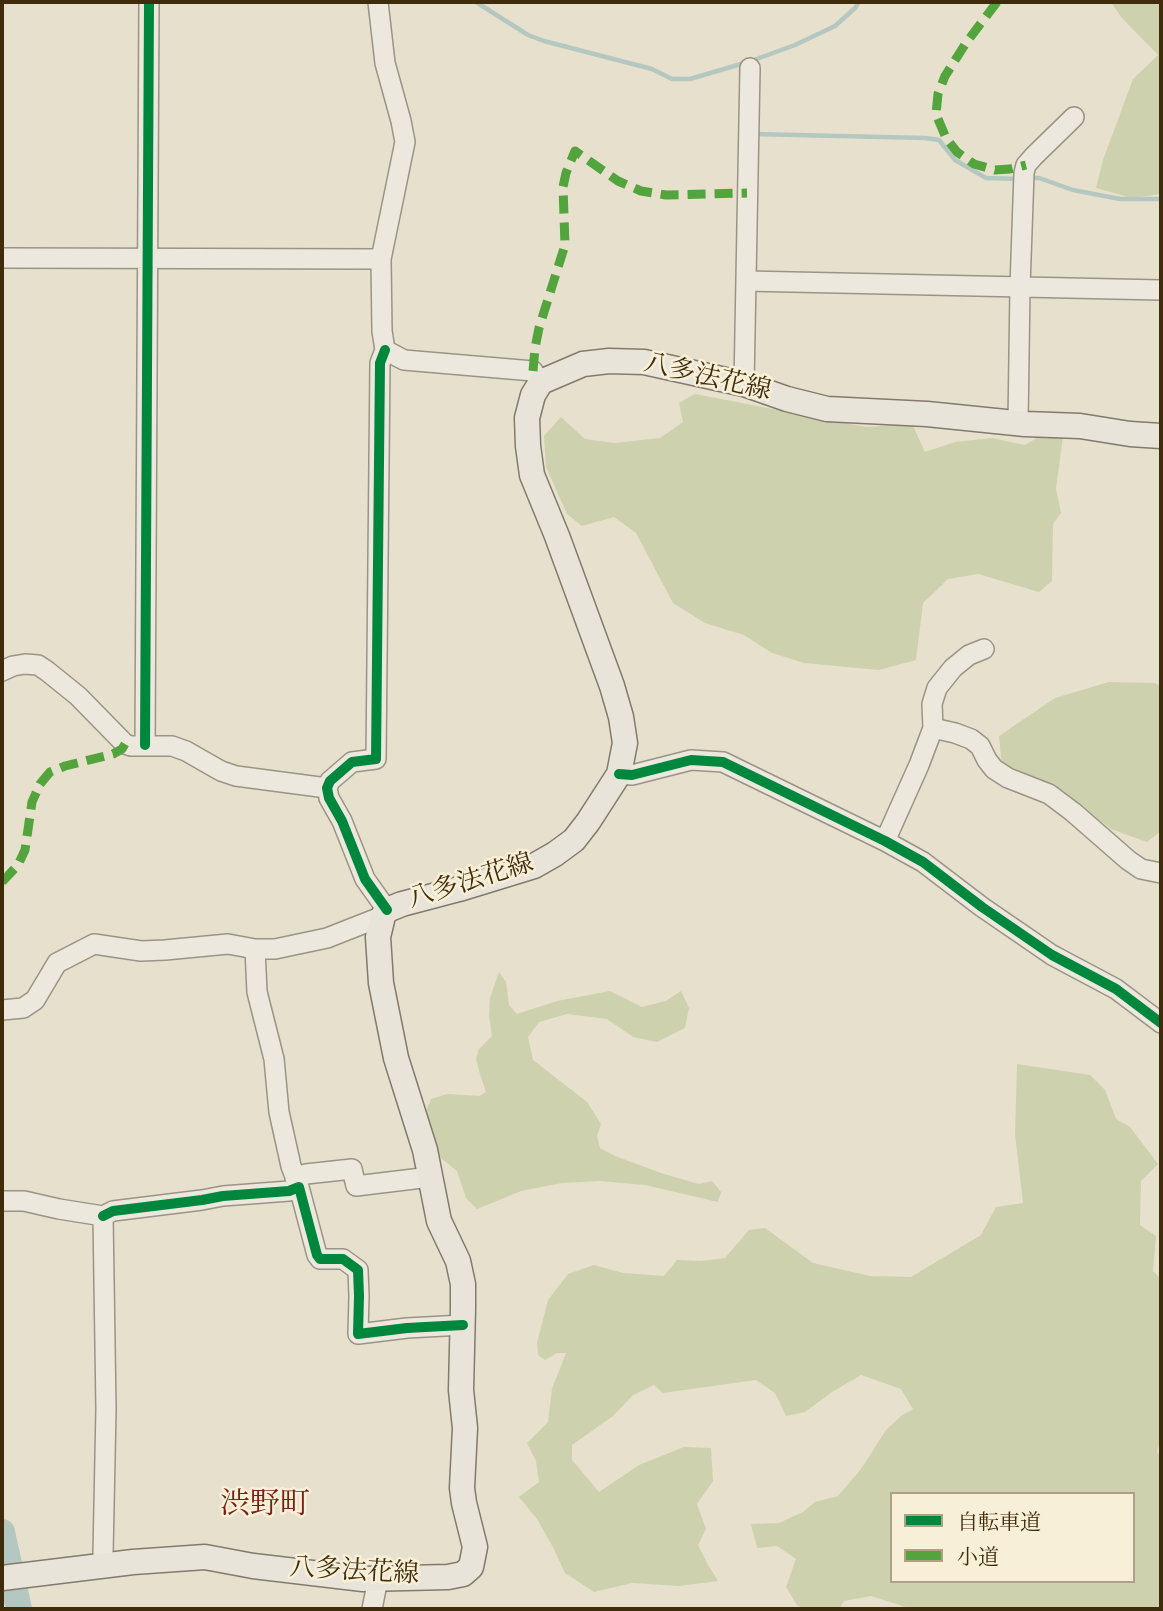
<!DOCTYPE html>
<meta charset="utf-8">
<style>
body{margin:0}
#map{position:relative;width:1163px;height:1611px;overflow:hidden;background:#e7e0cd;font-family:"IM FELL DW Pica","Noto Serif JP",serif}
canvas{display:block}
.frame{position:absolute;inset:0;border:4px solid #402b0b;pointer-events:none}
.legend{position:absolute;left:890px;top:1492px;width:245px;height:91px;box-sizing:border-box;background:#f7efd7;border:2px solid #aea185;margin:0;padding:9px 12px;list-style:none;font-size:21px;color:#402b0b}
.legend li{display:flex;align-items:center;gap:14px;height:35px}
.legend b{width:35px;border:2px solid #aea185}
</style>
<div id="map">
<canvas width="1163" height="1611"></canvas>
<div class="frame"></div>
<ul class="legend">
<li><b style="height:9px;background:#00873e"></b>自転車道</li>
<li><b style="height:9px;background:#54a43e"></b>小道</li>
</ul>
</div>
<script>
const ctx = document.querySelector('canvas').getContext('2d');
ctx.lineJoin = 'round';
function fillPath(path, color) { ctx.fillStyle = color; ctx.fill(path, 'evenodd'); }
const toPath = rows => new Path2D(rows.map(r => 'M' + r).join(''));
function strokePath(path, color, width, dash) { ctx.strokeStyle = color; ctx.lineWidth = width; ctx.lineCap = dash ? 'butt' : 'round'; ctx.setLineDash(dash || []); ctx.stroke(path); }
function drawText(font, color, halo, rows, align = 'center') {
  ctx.font = font + ' "IM FELL DW Pica","Noto Serif JP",serif'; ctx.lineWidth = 5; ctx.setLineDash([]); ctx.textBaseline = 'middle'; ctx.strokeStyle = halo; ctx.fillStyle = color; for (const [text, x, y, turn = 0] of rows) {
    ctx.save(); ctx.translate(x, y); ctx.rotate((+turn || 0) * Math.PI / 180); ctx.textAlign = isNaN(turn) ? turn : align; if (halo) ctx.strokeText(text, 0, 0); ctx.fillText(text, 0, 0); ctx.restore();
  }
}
fillPath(toPath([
 [1111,2,1161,2,1161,194,1132,198,1096,188,1103,160,1133,79,1158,55,1121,17],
 [695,394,866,427,912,424,925,452,955,442,992,438,1025,445,1047,432,1063,436,1056,489,1061,513,1053,524,1052,581,1039,592,978,574,948,579,923,603,916,660,879,670,804,663,772,653,744,635,705,623,673,603,636,533,614,517,582,526,567,514,546,467,544,436,561,417,585,439,614,443,660,438,683,422,679,403],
 [1109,682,1155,683,1161,686,1161,831,1147,842,1111,829,1057,789,1002,768,999,736,1055,698],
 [499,972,506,982,509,1005,517,1014,557,1001,610,991,642,1007,666,1001,681,991,689,1008,685,1028,657,1042,633,1037,607,1019,567,1014,539,1022,528,1037,533,1060,587,1102,601,1124,597,1136,600,1148,615,1156,664,1174,699,1184,712,1181,721,1192,718,1202,645,1185,600,1181,562,1183,521,1191,477,1209,466,1198,457,1171,441,1158,431,1136,426,1111,431,1099,447,1094,479,1096,486,1092,479,1071,476,1059,479,1049,492,1036,489,1015,490,998],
 [1017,1064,1090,1075,1105,1090,1116,1119,1130,1127,1158,1164,1141,1181,1140,1225,1156,1236,1153,1271,1161,1279,1161,1438,1157,1452,1161,1457,1161,1609,912,1609,871,1596,844,1601,839,1609,805,1609,797,1605,786,1587,796,1559,777,1546,757,1548,751,1524,779,1523,803,1512,815,1502,838,1496,861,1469,886,1430,901,1416,913,1409,901,1389,861,1375,832,1392,805,1412,786,1416,775,1393,756,1380,663,1393,654,1385,633,1395,613,1416,572,1445,572,1460,599,1492,639,1465,684,1447,711,1448,713,1481,697,1504,706,1529,698,1545,707,1563,718,1581,679,1586,632,1583,594,1592,565,1573,553,1547,537,1519,519,1497,539,1482,536,1461,527,1443,548,1422,552,1389,566,1353,557,1353,545,1360,538,1355,537,1343,548,1300,568,1274,594,1265,623,1273,664,1276,677,1260,701,1261,725,1258,749,1230,765,1228,813,1263,870,1276,911,1277,981,1235,996,1207,1023,1203,1015,1134],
 [892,1494,1133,1494,1133,1581,892,1581]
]), '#ced1ad');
strokePath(toPath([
 [476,2,528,35,544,41,652,69,672,79,690,79,741,64,741,71],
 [751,61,795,45,835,26,855,8,859,2],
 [753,134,925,138,939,140,955,160,986,178,1020,179],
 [1029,178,1039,178,1073,190,1120,199,1161,199]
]), '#b4c8c1', 4.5);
strokePath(toPath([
 [2,1532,19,1609]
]), '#b4c8c1', 26);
const minor = toPath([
 [378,2,385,63,401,121,405,142,381,259,382,331,385,350,404,360,533,371,541,382],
 [2,258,381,259],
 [746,281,1161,290],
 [385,350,380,363,376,759,352,762,330,781,327,788,329,798,342,821,365,879,387,910],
 [744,384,750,68],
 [1018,423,1020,287,1024,173,1026,165,1034,156,1074,117],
 [2,671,13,666,25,664,38,665,47,671,78,696,125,744,131,746,172,746,186,751,221,771,236,776,327,788],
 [933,728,955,733,971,739,980,746,987,760,994,769,1008,778,1049,794,1073,812,1128,860,1141,869,1161,873],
 [145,745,149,2],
 [619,774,632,775,691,760,723,762,885,841,923,862,982,907,1052,955,1116,989,1161,1023],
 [885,841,919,765,933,728,932,704,937,688,953,668,969,655,984,649],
 [255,949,257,992,274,1059,279,1112,291,1166,299,1187],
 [2,1010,23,1008,35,1000,57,963,94,944,141,951,165,950,228,944,255,949,275,949,327,938,383,916],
 [295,1178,306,1174,352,1169,356,1186,430,1177],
 [2,1201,24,1201,59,1209,103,1216,106,1409,103,1554,104,1566],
 [103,1216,113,1211,202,1200,223,1196,289,1191,299,1187,317,1255,320,1259,343,1259,358,1270,359,1296,358,1334,407,1328,463,1325],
 [372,1609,378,1579]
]);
const major = toPath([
 [2,1578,133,1562,205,1557,253,1566,363,1579,448,1577,463,1574,471,1567,475,1547,464,1503,462,1488,465,1428,461,1390,463,1308,463,1284,458,1261,439,1221,425,1150,396,1058,381,983,378,937,383,916,387,910,402,904,459,889,534,866,555,854,574,840,588,822,619,774,625,743,621,717,612,686,557,536,532,475,528,446,527,418,533,395,541,382,583,364,609,361,644,362,744,384,787,399,827,409,927,414,1025,424,1080,426,1130,434,1161,436]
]);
strokePath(minor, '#9a9485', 22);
strokePath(major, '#827a6c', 27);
strokePath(minor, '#ece8de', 19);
strokePath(major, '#e9e4d9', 24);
strokePath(toPath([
 [997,2,966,43,945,76,938,94,936,114,946,138,957,152,974,164,995,170,1010,169,1026,165],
 [533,371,535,348,539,328,565,245,563,187,566,173,575,151,618,181,641,191,666,195,747,193],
 [2,882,18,865,25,850,32,802,40,784,50,772,65,766,113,754,122,749,125,744]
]), '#54a43e', 9, [18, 9]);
strokePath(toPath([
 [385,350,380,363,376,759,352,762,330,781,327,788,329,798,342,821,365,879,387,910],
 [145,745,149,2],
 [619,774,632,775,691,760,723,762,885,841,923,862,982,907,1052,955,1116,989,1161,1023],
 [103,1216,113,1211,202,1200,223,1196,289,1191,299,1187,317,1255,320,1259,343,1259,358,1270,359,1296,358,1334,407,1328,463,1325]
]), '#00873e', 10);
drawText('26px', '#402b0b', '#f7efd7', [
 ["八多法花線",707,379,13],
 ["八多法花線",471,883,-17],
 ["八多法花線",354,1573,3]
]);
drawText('30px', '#7a1f14', '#f7efd7', [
 ["渋野町",265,1507]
]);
</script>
